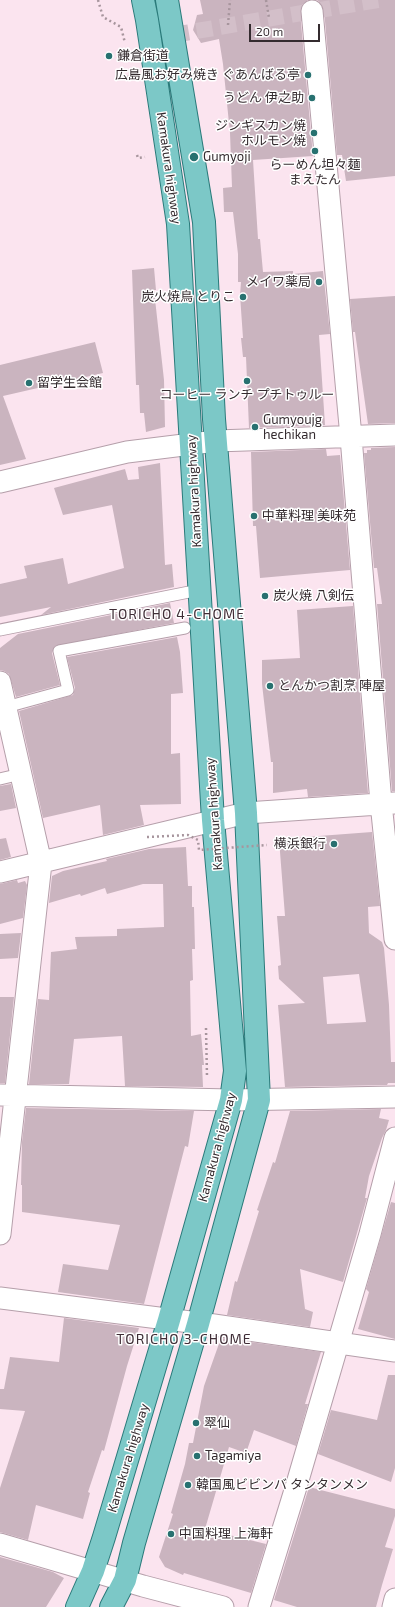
<!DOCTYPE html>
<meta charset="utf-8">
<style>
body{margin:0}
#map{position:relative;width:395px;height:1607px;overflow:hidden;background:#fbe4ef;font-family:"Exo 2",sans-serif}
canvas{display:block}
.scale{position:absolute;left:249px;top:24px;width:71px;height:18px;box-sizing:border-box;border:2px solid #342b2f;border-top:0;padding-left:5px;font-size:12px;line-height:14px;white-space:nowrap;color:#342b2f;-webkit-text-stroke:3px #fff;paint-order:stroke}
</style>
<div id="map">
<canvas width="395" height="1607"></canvas>
<div class="scale">20 m</div>
</div>
<script>
const ctx = document.querySelector('canvas').getContext('2d');
ctx.lineJoin = 'round';
function fillPath(path, color) { ctx.fillStyle = color; ctx.fill(path, 'evenodd'); }
const toPath = rows => new Path2D(rows.map(r => 'M' + r).join(''));
function strokePath(path, color, width, dash) { ctx.strokeStyle = color; ctx.lineWidth = width; ctx.lineCap = dash ? 'butt' : 'round'; ctx.setLineDash(dash || []); ctx.stroke(path); }
function drawText(font, color, halo, rows, align = 'center') {
  ctx.font = font + ' "Exo 2","Noto Sans JP",sans-serif'; ctx.lineWidth = 3; ctx.setLineDash([]); ctx.textBaseline = 'middle'; ctx.strokeStyle = halo; ctx.fillStyle = color; for (const [text, x, y, turn = 0] of rows) {
    ctx.save(); ctx.translate(x, y); ctx.rotate((+turn || 0) * Math.PI / 180); ctx.textAlign = isNaN(turn) ? turn : align; if (halo) ctx.strokeText(text, 0, 0); ctx.fillText(text, 0, 0); ctx.restore();
  }
}
fillPath(toPath([
 [200,0,308,0,301,6,300,12,313,156,253,160,258,239,260,239,263,272,293,271,293,274,323,271,330,334,319,335,325,425,249,428,246,357,243,357,241,338,243,338,240,295,241,282,238,282,238,254,233,212,224,212,223,188,232,187,230,133,223,64,219,39,201,43,193,30,197,15,203,14],
 [317,0,395,0,395,176,346,181,342,155,337,155,324,10,322,4],
 [154,268,156,290,154,290,164,380,165,427,146,432,144,413,140,413,139,385,136,385,132,270],
 [395,296,395,423,368,424,355,332,353,332,350,299],
 [95,342,103,373,3,396,26,459,0,465,0,365],
 [395,447,395,791,392,791,377,604,382,604,377,568,374,568,364,453,367,453,367,450,371,450,371,448],
 [326,449,327,456,340,455,350,570,260,578,256,526,253,526,251,452],
 [160,463,165,565,172,564,174,587,41,615,51,607,0,617,0,584,27,578,24,566,63,558,68,584,124,568,112,505,63,515,54,488,125,469,128,480,139,479,138,467],
 [170,603,174,623,55,646,52,653,60,685,16,697,9,674,4,671,0,670,0,648,18,634],
 [353,606,368,793,308,797,307,789,273,793,273,762,271,762,262,684,262,660,300,658,297,610],
 [177,637,180,652,183,693,171,694,171,754,180,753,181,804,140,805,144,825,103,835,100,805,43,818,19,711,73,695,75,688,67,657],
 [11,784,16,808,0,811,0,786],
 [372,832,380,906,368,907,369,933,382,942,384,948,389,1005,391,1062,395,1062,395,1083,388,1083,387,1085,285,1087,278,1005,305,1003,279,979,278,966,281,965,277,916,285,916,279,839],
 [359,974,366,1022,327,1024,323,977],
 [6,838,11,857,0,860,0,839],
 [186,847,188,886,192,886,192,907,194,907,195,949,192,949,193,980,190,981,191,1036,201,1034,204,1065,202,1065,203,1087,125,1086,122,1036,74,1039,69,1084,29,1084,38,999,49,1000,51,952,77,949,75,937,117,936,117,929,164,927,163,884,143,884,107,894,105,888,81,896,80,894,49,903,52,876,63,871,107,861,106,859,149,849],
 [17,880,18,883,25,881,27,885,23,918,0,924,0,884],
 [21,933,18,958,0,959,0,934],
 [0,997,14,997,5,1083,0,1083],
 [26,1108,194,1111,188,1147,185,1146,144,1304,58,1292,63,1264,108,1270,120,1225,22,1212,22,1185,21,1185,22,1142],
 [381,1109,379,1118,389,1120,386,1130,382,1138,369,1176,365,1198,367,1198,343,1282,300,1269,305,1309,313,1312,310,1327,227,1315,235,1281,237,1282,259,1211,257,1210,273,1162,275,1163,290,1111],
 [391,1202,395,1203,395,1339,358,1329,369,1292,366,1289],
 [64,1318,139,1328,127,1366,104,1451,102,1450,88,1492,90,1493,83,1519,36,1505,28,1540,0,1532,0,1488,25,1411,0,1409,0,1389,4,1389,10,1357,59,1362],
 [221,1338,321,1352,305,1404,308,1404,296,1446,254,1430,246,1453,229,1447,205,1529,266,1544,251,1593,184,1573,183,1575,165,1567,159,1557,173,1514,171,1513,185,1464,189,1443,193,1443,204,1386],
 [388,1375,395,1375,395,1468,391,1482,318,1454,331,1410,377,1420],
 [309,1487,395,1509,395,1516,385,1547,393,1549,382,1585,376,1607,297,1607,274,1600],
 [0,1557,53,1572,64,1578,46,1607,0,1607]
]), '#cab4bf');
strokePath(toPath([
 [173,35,378,0]
]), '#d3bfc9', 16, [16, 8]);
const service = toPath([
 [0,630,199,590],
 [6,707,68,690,59,651,185,628],
 [0,779,21,774]
]);
const minor = toPath([
 [312,11,351,437,381,803,395,939],
 [0,482,127,452,216,441,395,435],
 [0,682,41,863,0,1234],
 [0,872,246,813,395,803],
 [0,1095,231,1100,395,1097],
 [0,1298,214,1325,395,1351],
 [0,1544,143,1586,223,1607],
 [259,1607,296,1487,370,1234,395,1138],
 [393,1607,395,1599]
]);
const primary = toPath([
 [77,1607,93,1571,104,1537,169,1320,231,1100,235,1071,213,820,178,224,147,20,143,0],
 [111,1607,125,1580,134,1543,198,1324,259,1100,246,813,214,419,204,222,167,0]
]);
strokePath(service, '#b59faa', 13);
strokePath(minor, '#b59faa', 23);
strokePath(primary, '#2a7a7a', 24);
strokePath(toPath([
 [98,0,103,17,121,27,125,43],
 [266,0,269,18],
 [228,25,230,0],
 [122,77,133,77],
 [137,155,138,158,145,157],
 [206,1028,207,1077]
]), '#a7959d', 2.5, [2, 3]);
strokePath(service, '#fff', 11);
strokePath(minor, '#fff', 21);
strokePath(primary, '#7cc8c7', 22);
strokePath(toPath([
 [147,837,188,835,198,840,199,850,267,845]
]), '#a7959d', 2.5, [2, 3]);
for (const [x, y, r, color] of [
 [109,56,4,"#277170"],
 [308,75,4,"#277170"],
 [312,98,4,"#277170"],
 [314,133,4,"#277170"],
 [315,151,4,"#277170"],
 [194,157,5,"#277170"],
 [319,282,4,"#277170"],
 [243,297,4,"#277170"],
 [247,381,4,"#277170"],
 [29,383,4,"#277170"],
 [255,427,4,"#277170"],
 [254,516,4,"#277170"],
 [265,596,4,"#277170"],
 [270,686,4,"#277170"],
 [334,844,4,"#277170"],
 [196,1423,4,"#277170"],
 [197,1456,4,"#277170"],
 [188,1485,4,"#277170"],
 [171,1534,4,"#277170"]
]) { const dot = new Path2D(); dot.arc(x, y, r, 0, 2 * Math.PI); ctx.fillStyle = color; ctx.fill(dot); strokePath(dot, '#fff', 1.5); }
drawText('13px', '#342b2f', '#fff', [
 ["鎌倉街道",117,56],
 ["広島風お好み焼き ぐあんばる亭",300,75,"right"],
 ["うどん 伊之助",304,98,"right"],
 ["ジンギスカン焼",306,126,"right"],
 ["ホルモン焼",306,141,"right"],
 ["Gumyoji",203,157],
 ["らーめん坦々麺",315,165,"center"],
 ["まえたん",315,180,"center"],
 ["メイワ薬局",311,282,"right"],
 ["炭火焼鳥 とりこ",235,297,"right"],
 ["留学生会館",37,383],
 ["コーヒー ランチ プチトゥルー",247,395,"center"],
 ["Gumyoujg",263,420],
 ["hechikan",263,435],
 ["中華料理 美味苑",262,516],
 ["炭火焼 八剣伝",273,596],
 ["とんかつ割烹 陣屋",278,686],
 ["横浜銀行",326,844,"right"],
 ["翠仙",204,1423],
 ["Tagamiya",205,1456],
 ["韓国風ビビンバ タンタンメン",196,1485],
 ["中国料理 上海軒",179,1534]
], 'left');
drawText('13px', '#342b2f', '#fff', [
 ["Kamakura highway",169,168,82],
 ["Kamakura highway",194,491,-93],
 ["Kamakura highway",214,814,-94],
 ["Kamakura highway",217,1147,-75],
 ["Kamakura highway",128,1458,-73]
]);
ctx.letterSpacing = '1px';
drawText('14px', '#3f2d36', '#fff', [
 ["TORICHO 4-CHOME",177,614],
 ["TORICHO 3-CHOME",184,1339]
]);
ctx.letterSpacing = '0px';
</script>
